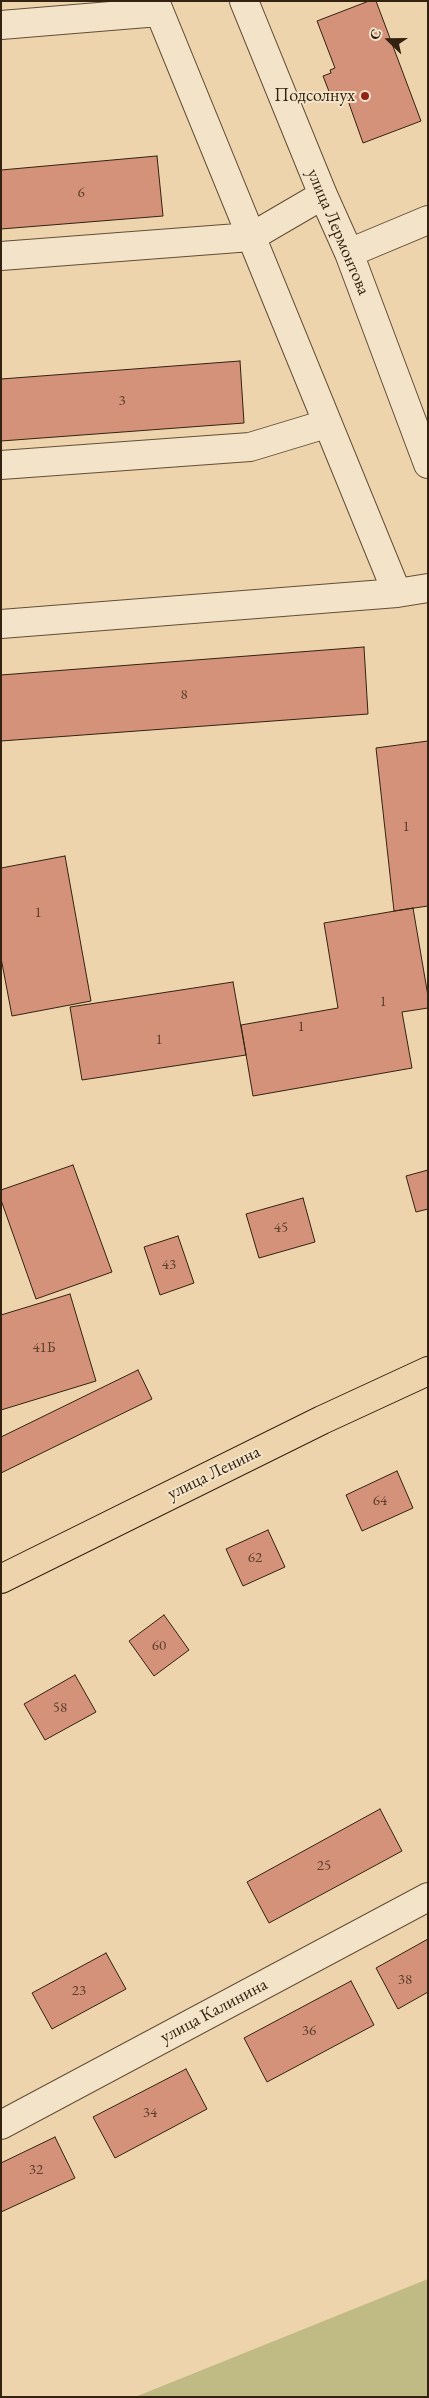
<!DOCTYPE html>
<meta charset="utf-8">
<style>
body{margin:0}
#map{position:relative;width:429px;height:2398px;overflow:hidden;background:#edd4ac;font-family:"EB Garamond",serif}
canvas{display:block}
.frame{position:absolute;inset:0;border:2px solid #33220f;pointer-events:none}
.north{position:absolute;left:364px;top:15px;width:50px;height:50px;-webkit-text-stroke:4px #f3e3c9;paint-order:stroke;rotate:292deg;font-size:14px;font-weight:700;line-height:20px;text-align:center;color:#33220f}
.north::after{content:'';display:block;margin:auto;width:18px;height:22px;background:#33220f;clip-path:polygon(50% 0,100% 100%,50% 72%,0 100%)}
</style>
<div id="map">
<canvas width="429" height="2398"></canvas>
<div class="frame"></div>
<div class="north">С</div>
</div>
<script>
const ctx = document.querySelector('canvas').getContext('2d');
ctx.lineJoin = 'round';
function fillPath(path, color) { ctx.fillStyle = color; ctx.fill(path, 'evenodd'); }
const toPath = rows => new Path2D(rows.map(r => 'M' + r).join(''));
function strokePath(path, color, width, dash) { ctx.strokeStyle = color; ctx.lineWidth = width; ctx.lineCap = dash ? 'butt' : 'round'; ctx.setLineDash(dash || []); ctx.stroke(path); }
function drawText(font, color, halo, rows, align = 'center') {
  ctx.font = font + ' "EB Garamond",serif'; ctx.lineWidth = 4; ctx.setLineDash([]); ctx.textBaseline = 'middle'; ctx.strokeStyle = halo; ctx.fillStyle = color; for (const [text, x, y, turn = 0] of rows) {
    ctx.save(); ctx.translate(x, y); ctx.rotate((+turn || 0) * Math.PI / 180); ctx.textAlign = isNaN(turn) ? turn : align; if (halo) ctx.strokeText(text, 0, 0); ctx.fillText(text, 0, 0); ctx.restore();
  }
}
fillPath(toPath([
 [428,2279,428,2397,135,2397]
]), '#c0bb84');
const building = toPath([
 [369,1,376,1,421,121,363,143,346,95,340,97,337,91,330,94,323,76,331,73,330,70,335,68,317,21,369,1],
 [157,156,163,216,1,229,1,170,157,156],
 [240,361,244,423,1,441,1,379,240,361],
 [364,647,368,714,1,741,1,675,364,647],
 [428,741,428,906,394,911,376,748,428,741],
 [65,856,91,1001,12,1016,1,958,1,868,65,856],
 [413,908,428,996,428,1008,402,1012,412,1068,253,1096,241,1025,338,1008,324,923,413,908],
 [233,982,246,1055,82,1080,70,1007,233,982],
 [73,1165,112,1272,36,1299,1,1200,1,1190,73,1165],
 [428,1170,428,1209,416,1212,406,1176,428,1170],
 [303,1198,315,1242,259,1258,246,1214,303,1198],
 [178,1236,194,1283,160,1295,144,1247,178,1236],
 [70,1294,96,1381,1,1410,1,1315,70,1294],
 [138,1370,152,1399,1,1473,1,1437,138,1370],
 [397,1471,413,1508,362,1531,346,1495,397,1471],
 [268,1530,285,1567,243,1586,226,1549,268,1530],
 [164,1615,189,1650,154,1676,129,1641,164,1615],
 [75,1675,96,1712,45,1740,24,1704,75,1675],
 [380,1809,402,1851,269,1923,247,1882,380,1809],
 [428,1939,428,1992,398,2009,376,1968,428,1939],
 [106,1953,126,1989,52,2029,32,1993,106,1953],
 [351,1981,374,2025,267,2082,244,2038,351,1981],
 [186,2069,207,2109,115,2158,93,2117,186,2069],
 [55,2137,75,2178,1,2212,1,2163,55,2137]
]);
fillPath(building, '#d4927a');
strokePath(building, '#33220f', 1);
const minor = toPath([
 [155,1,397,593,428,588],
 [244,1,323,195,349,253,428,464],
 [1,25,159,12],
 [349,253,428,220],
 [1,256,251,237,323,195],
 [1,465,250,447,326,424],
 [1,624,397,593],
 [1,2125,428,1897]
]);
const major = toPath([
 [1,1579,322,1420,428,1371]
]);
strokePath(minor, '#624e36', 30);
strokePath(major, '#33220f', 30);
strokePath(minor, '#f3e3c9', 28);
strokePath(major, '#edd4ac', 28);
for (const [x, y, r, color] of [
 [365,96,5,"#8f2418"]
]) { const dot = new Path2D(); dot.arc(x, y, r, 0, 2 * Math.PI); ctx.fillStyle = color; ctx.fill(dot); strokePath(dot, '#f3e3c9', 2); }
drawText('15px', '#5b3e2a', null, [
 ["6",81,193],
 ["3",122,401],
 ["8",184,695],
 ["1",406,827],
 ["1",38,913],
 ["1",383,1002],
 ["1",301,1027],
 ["1",159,1040],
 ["45",281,1228],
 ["43",169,1265],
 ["41Б",44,1348],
 ["64",380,1501],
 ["62",255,1558],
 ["60",159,1646],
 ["58",60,1708],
 ["25",324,1866],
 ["38",405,1980],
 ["23",79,1991],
 ["36",309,2031],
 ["34",150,2113],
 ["32",36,2170]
]);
drawText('18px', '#33220f', '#f3e3c9', [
 ["Подсолнух",355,96]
], 'right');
drawText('18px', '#33220f', '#f3e3c9', [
 ["улица Лермонтова",338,232,67],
 ["улица Ленина",214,1473,-26],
 ["улица Калинина",214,2011,-28]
]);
</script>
